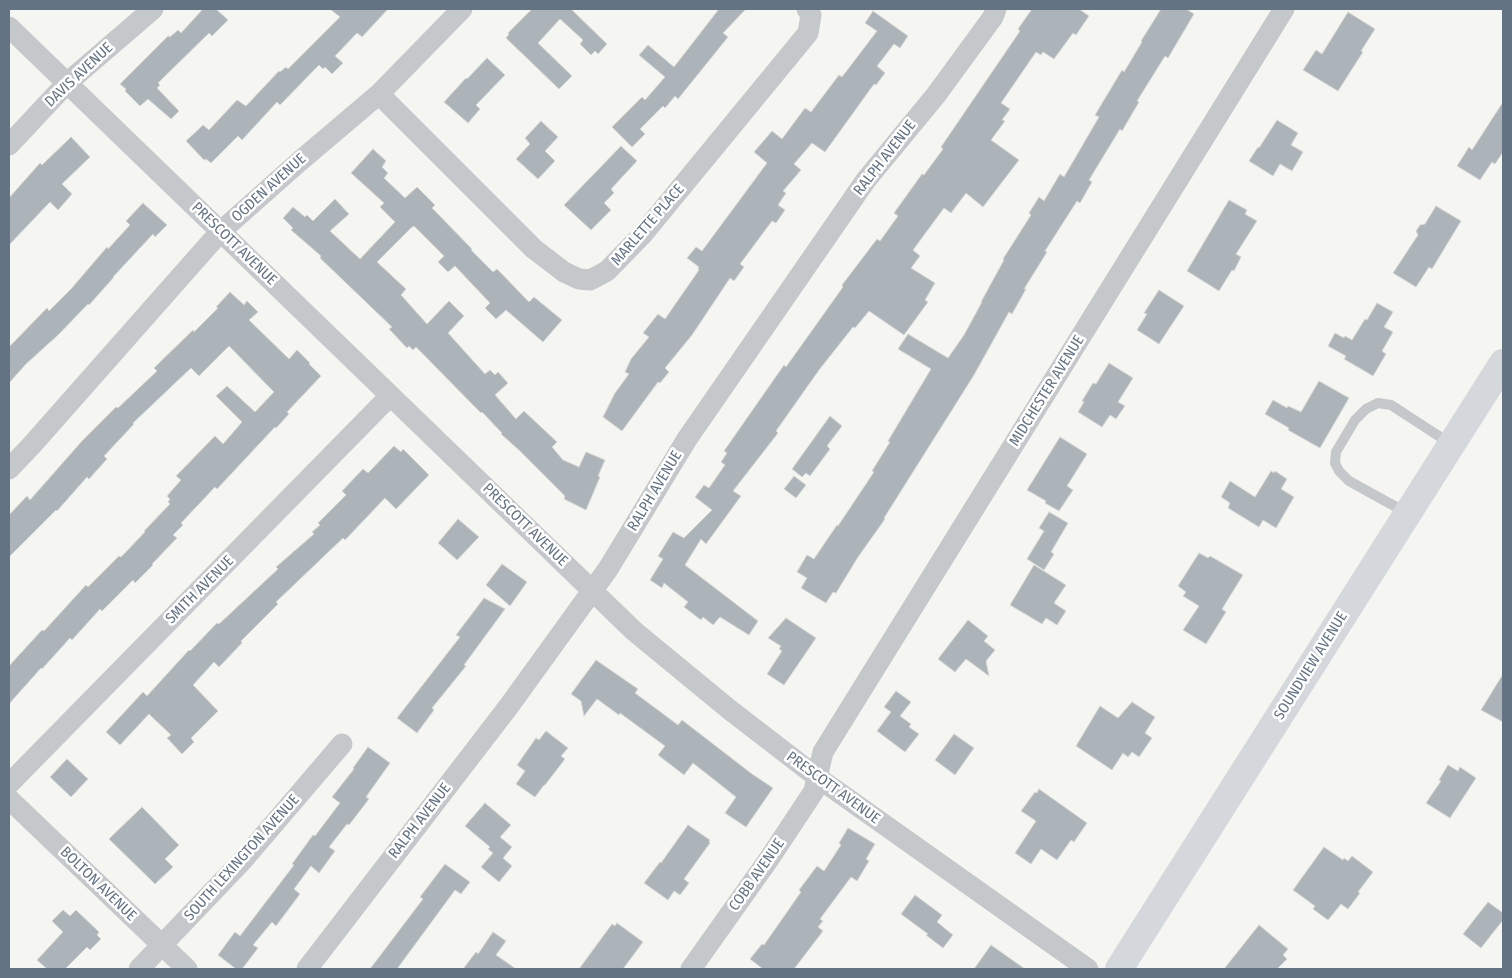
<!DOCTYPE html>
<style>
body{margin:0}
#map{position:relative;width:1512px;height:978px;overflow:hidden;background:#f5f5f1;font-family:"Fira Sans Condensed",sans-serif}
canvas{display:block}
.frame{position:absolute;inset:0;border:10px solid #637384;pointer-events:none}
</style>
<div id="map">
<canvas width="1512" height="978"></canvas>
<div class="frame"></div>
</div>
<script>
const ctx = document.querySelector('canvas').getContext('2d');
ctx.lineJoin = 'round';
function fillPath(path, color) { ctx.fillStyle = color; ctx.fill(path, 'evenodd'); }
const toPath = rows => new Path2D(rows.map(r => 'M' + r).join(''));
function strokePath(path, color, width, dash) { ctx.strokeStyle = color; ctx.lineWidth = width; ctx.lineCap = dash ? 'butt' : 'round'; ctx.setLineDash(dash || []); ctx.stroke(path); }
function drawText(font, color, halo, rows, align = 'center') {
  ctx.font = font + ' "Fira Sans Condensed",sans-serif'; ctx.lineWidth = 5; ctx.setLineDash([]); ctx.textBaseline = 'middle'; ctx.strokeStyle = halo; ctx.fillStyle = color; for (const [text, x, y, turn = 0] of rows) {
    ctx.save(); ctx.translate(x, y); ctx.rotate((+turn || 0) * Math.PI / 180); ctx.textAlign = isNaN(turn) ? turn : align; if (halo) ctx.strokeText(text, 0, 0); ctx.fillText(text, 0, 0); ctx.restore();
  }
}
const building = toPath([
 [203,9,216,9,228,20,212,36,209,33,158,83,160,85,157,88,179,111,171,119,148,99,140,106,125,91,126,89,120,84,168,36,170,37,178,30,181,33,203,9],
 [330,9,388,9,362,37,357,33,335,56,343,63,332,74,325,67,323,69,319,65,280,105,277,102,242,140,238,136,211,163,206,159,204,160,186,141,203,125,209,130,237,100,246,106,279,71,280,72,286,67,288,69,340,17,330,9],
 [532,9,571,9,607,44,598,54,595,51,591,55,580,44,583,40,560,19,538,43,572,76,559,89,506,38,509,34,508,33,532,9],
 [719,9,746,9,723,33,728,37,678,99,675,96,665,108,663,106,640,129,645,134,632,147,612,127,642,97,645,100,665,77,639,55,648,45,674,67,719,9],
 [1032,9,1079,9,1089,16,1076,35,1073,33,1054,59,1043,52,1041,55,1036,52,1001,103,1010,109,1002,120,1005,121,991,140,1019,160,983,207,966,193,951,213,944,208,913,250,920,256,911,268,935,283,925,300,928,302,904,335,869,311,855,328,853,327,819,370,776,431,778,433,733,491,741,496,706,544,701,539,685,565,758,621,749,635,720,617,713,625,703,617,701,620,684,607,688,602,664,583,662,588,650,580,663,559,658,556,673,532,684,538,712,510,695,497,704,485,709,488,725,465,721,462,727,453,724,451,784,365,786,367,843,287,842,285,877,239,880,241,898,216,894,213,922,174,924,175,943,149,941,147,1020,31,1018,29,1032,9],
 [1161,9,1186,9,1194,14,1168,58,1165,56,1137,101,1139,102,1122,131,1120,129,1089,180,1092,182,1080,203,1077,201,1045,251,1047,252,1024,289,1026,289,1012,314,1009,312,974,375,884,518,885,519,858,557,836,593,833,592,826,603,801,588,807,578,797,572,807,555,814,559,837,525,838,526,874,472,872,471,890,442,888,441,931,369,898,349,908,334,948,358,964,335,982,302,981,302,1004,260,1003,259,1031,215,1029,213,1039,197,1044,201,1060,174,1064,177,1099,117,1095,115,1122,70,1124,72,1142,42,1141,41,1161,9],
 [873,11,908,36,900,48,894,44,877,66,885,73,876,85,874,84,825,152,812,143,794,164,801,170,783,191,786,193,778,205,785,210,776,223,772,221,740,264,744,267,734,281,730,278,692,335,665,368,669,372,660,383,658,382,622,431,603,417,615,393,629,374,625,372,631,359,649,337,643,333,658,314,665,319,699,270,698,269,699,267,687,258,696,247,702,251,767,163,754,152,772,131,782,139,805,108,811,112,839,75,842,77,877,31,865,23,873,11],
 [1348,12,1375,29,1361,51,1363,52,1338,91,1303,70,1316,50,1322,54,1348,12],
 [487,58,505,75,476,105,480,109,468,123,444,102,466,78,467,79,487,58],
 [1503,102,1503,152,1495,164,1492,162,1480,180,1457,166,1469,147,1472,150,1503,102],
 [1277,120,1298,133,1291,145,1303,152,1292,171,1280,164,1273,176,1249,161,1258,147,1259,148,1277,120],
 [541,121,558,137,545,151,555,161,538,179,516,159,530,144,525,138,541,121],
 [71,137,90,157,62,184,72,194,58,210,50,202,9,245,9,198,40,163,42,165,71,137],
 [621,146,637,161,611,189,614,193,604,203,611,210,591,230,564,205,621,146],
 [373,149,386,161,382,167,388,173,384,178,405,198,417,187,435,205,432,208,472,249,471,250,493,272,497,269,529,302,534,297,562,320,543,342,506,310,496,319,485,308,490,303,455,266,448,272,438,262,444,256,414,226,411,228,377,262,406,289,401,295,427,324,449,301,464,316,448,333,485,374,490,370,495,375,498,372,508,383,495,395,516,419,524,411,557,442,552,447,563,460,579,467,586,452,605,460,598,476,600,477,586,510,564,499,565,496,520,451,501,434,502,433,482,412,481,413,416,347,413,350,409,346,407,348,389,329,392,327,320,258,321,256,291,230,293,228,283,218,293,207,305,217,307,215,313,221,335,199,349,214,330,231,360,259,395,222,380,207,384,203,351,173,373,149],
 [1229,200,1247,210,1245,214,1257,221,1236,254,1241,257,1234,271,1232,270,1219,291,1187,271,1229,200],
 [143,203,167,225,155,237,153,234,113,277,114,277,89,305,88,304,58,335,26,364,9,383,9,347,47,308,49,311,71,289,107,247,108,249,130,225,126,221,143,203],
 [1436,206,1461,221,1432,269,1429,267,1416,287,1393,273,1418,235,1416,231,1420,225,1425,224,1436,206],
 [1159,290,1184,306,1159,344,1137,330,1147,314,1144,313,1159,290],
 [230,292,244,305,247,301,258,312,249,320,289,359,297,350,310,363,309,364,321,376,287,412,289,414,276,428,275,427,217,489,215,487,181,523,183,525,173,535,177,538,152,564,153,565,135,583,133,580,102,611,100,609,72,640,70,638,42,669,41,668,9,704,9,666,42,630,44,631,86,585,88,587,119,556,121,557,145,532,144,531,170,504,168,502,170,499,167,496,181,480,176,476,215,436,223,444,242,422,216,396,227,386,255,412,274,392,229,346,199,376,191,368,133,423,134,424,104,456,107,459,89,479,87,477,57,511,56,510,9,557,9,515,27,496,30,500,82,441,116,407,118,408,157,371,154,368,193,330,194,332,218,308,216,307,230,292],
 [1377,303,1393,312,1384,327,1393,332,1382,351,1386,354,1373,376,1344,359,1346,356,1328,346,1335,333,1344,338,1345,336,1352,340,1365,319,1367,320,1377,303],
 [1109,363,1133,378,1118,402,1125,406,1116,419,1110,415,1102,427,1078,412,1084,402,1082,401,1093,383,1096,384,1109,363],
 [1319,381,1349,398,1320,448,1288,430,1289,428,1265,414,1273,400,1287,408,1288,406,1301,412,1319,381],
 [830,416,842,426,827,446,830,449,810,476,806,473,802,477,792,469,830,416],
 [1060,437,1087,454,1067,486,1073,490,1059,511,1045,503,1046,501,1027,490,1060,437],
 [394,446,401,452,403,449,429,475,396,509,385,498,345,540,343,538,276,602,278,604,241,641,242,643,219,667,214,662,193,685,218,711,191,738,194,742,182,754,167,738,171,735,149,714,120,745,106,732,143,692,147,696,189,650,190,651,217,623,219,624,278,569,276,567,314,534,312,532,320,525,318,523,346,495,342,491,363,469,368,473,394,446],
 [1271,471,1274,473,1275,471,1287,479,1281,489,1294,497,1276,528,1263,520,1259,527,1228,508,1230,503,1221,497,1230,481,1255,497,1271,471],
 [794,476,806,485,796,498,784,489,794,476],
 [1049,512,1068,523,1051,552,1054,554,1044,570,1027,559,1044,531,1039,528,1049,512],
 [458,519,479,537,457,560,438,543,458,519],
 [1199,553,1208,558,1210,556,1243,575,1222,609,1226,612,1206,644,1183,630,1199,606,1183,596,1186,592,1178,586,1199,553],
 [502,564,527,582,510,606,486,585,502,564],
 [1034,565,1066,585,1054,603,1066,611,1057,625,1046,618,1042,624,1010,605,1034,565],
 [484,598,505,609,464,665,466,666,432,708,434,710,417,733,397,718,460,637,456,635,484,598],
 [786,618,816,638,784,685,767,674,782,651,779,649,781,646,768,638,786,618],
 [968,620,988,636,984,641,995,650,986,661,989,676,966,659,955,672,938,659,968,620],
 [596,660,638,689,635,693,678,725,682,720,752,774,773,788,746,827,725,813,736,797,693,763,684,775,658,755,665,746,620,713,619,715,597,699,584,716,581,701,571,694,596,660],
 [1503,674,1503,722,1481,710,1503,674],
 [896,691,911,702,900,716,911,724,909,727,919,734,905,752,877,731,891,712,884,707,896,691],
 [1132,702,1155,717,1145,733,1152,738,1139,757,1132,752,1128,757,1123,753,1112,770,1076,746,1100,706,1118,718,1132,702],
 [546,731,568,748,561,756,565,759,545,785,544,785,535,797,516,784,525,771,517,765,536,738,539,740,546,731],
 [954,734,974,748,955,775,935,760,954,734],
 [368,747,390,763,366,797,369,799,349,825,347,824,329,847,335,851,319,873,311,866,294,889,300,894,276,926,272,922,253,945,258,948,242,969,236,969,218,955,235,932,240,936,294,865,292,864,313,835,315,836,340,803,332,797,354,769,353,768,368,747],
 [67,759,88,779,71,797,50,777,67,759],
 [1448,765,1458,771,1460,767,1476,778,1450,818,1426,803,1441,781,1439,780,1448,765],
 [1039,789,1087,823,1074,842,1071,840,1057,860,1041,849,1031,864,1015,853,1036,821,1021,811,1035,792,1037,793,1039,789],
 [485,803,511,825,500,837,512,847,503,858,512,866,499,882,481,867,493,853,488,849,490,847,465,826,485,803],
 [142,807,179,845,165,859,173,867,155,884,109,839,142,807],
 [688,825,710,840,709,842,710,843,684,879,689,883,680,895,674,891,668,900,644,883,660,862,661,863,688,825],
 [848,828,875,844,866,859,869,861,857,881,851,877,820,919,823,921,818,927,823,931,794,969,763,969,750,959,762,944,764,945,801,892,799,890,817,866,824,871,841,845,839,843,848,828],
 [1324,847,1343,860,1344,858,1348,861,1352,856,1373,872,1358,892,1360,893,1348,909,1341,904,1328,920,1313,909,1315,906,1293,890,1324,847],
 [445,864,470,882,461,894,455,890,397,969,370,969,423,899,420,897,445,864],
 [915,895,942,915,937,922,953,935,943,948,926,935,928,934,901,914,915,895],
 [1488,902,1503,913,1503,920,1481,948,1463,934,1488,902],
 [63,910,70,916,76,910,99,932,97,935,101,939,90,950,87,947,65,969,47,969,37,960,63,932,52,921,63,910],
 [617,923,643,942,623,969,579,969,612,924,615,926,617,923],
 [1259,925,1288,949,1283,955,1287,959,1277,969,1224,969,1259,925],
 [493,932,506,941,496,955,516,969,463,969,476,952,478,954,493,932],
 [991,945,1025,969,974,969,991,945]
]);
fillPath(building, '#acb3b9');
strokePath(building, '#d6d7d4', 1);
strokePath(toPath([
 [1407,513,1349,481,1339,471,1335,463,1336,452,1355,420,1366,409,1378,403,1391,405,1451,444]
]), '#c5c8cb', 10);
strokePath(toPath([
 [9,27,634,631,730,710,817,777,1088,969],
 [379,94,534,249,564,272,579,279,590,280,607,271,642,235,808,33,811,15,807,9],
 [9,145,67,83,153,9],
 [9,469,31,446,220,232,300,161,379,94,462,9],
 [9,784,390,396],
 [9,799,187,969],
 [139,969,243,860,342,744],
 [307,969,509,706,608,569,687,439,866,180,936,95,993,17,996,9],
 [691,969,769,859,814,791,823,752,1284,9]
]), '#c5c8cb', 21);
strokePath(toPath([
 [1119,969,1503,363]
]), '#d4d8dc', 28);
drawText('15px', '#637384', '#fff', [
 ["DAVIS AVENUE",79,75,-43],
 ["RALPH AVENUE",885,158,-52],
 ["OGDEN AVENUE",269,188,-42],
 ["MARLETTE PLACE",648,225,-49],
 ["PRESCOTT AVENUE",234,244,44],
 ["MIDCHESTER AVENUE",1047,391,-58],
 ["RALPH AVENUE",655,491,-59],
 ["PRESCOTT AVENUE",525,525,44],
 ["SMITH AVENUE",200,590,-45],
 ["SOUNDVIEW AVENUE",1311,666,-58],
 ["PRESCOTT AVENUE",833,788,36],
 ["RALPH AVENUE",420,821,-52],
 ["SOUTH LEXINGTON AVENUE",242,858,-48],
 ["COBB AVENUE",757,875,-55],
 ["BOLTON AVENUE",98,884,44]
]);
</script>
